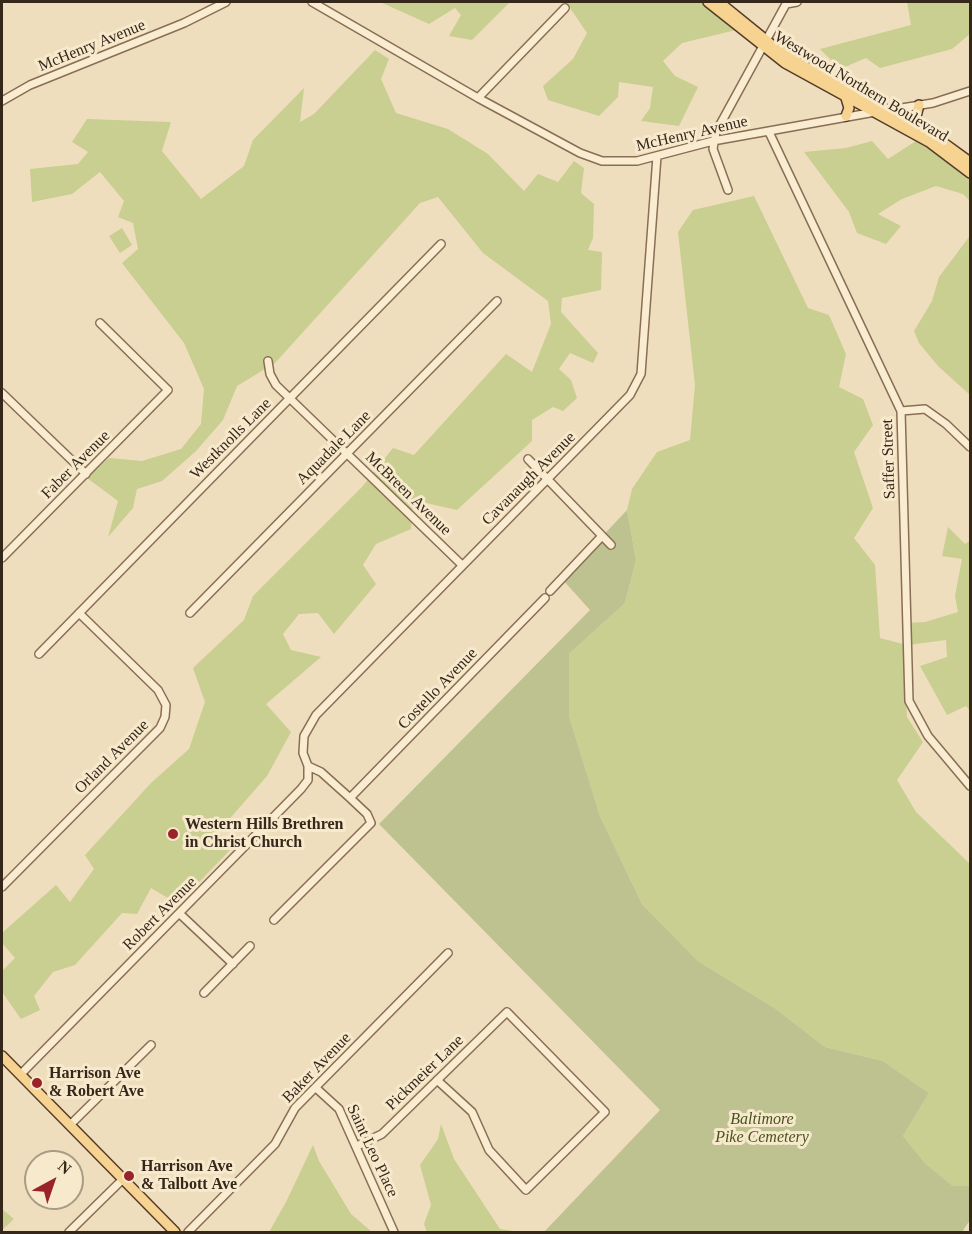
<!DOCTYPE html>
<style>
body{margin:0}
#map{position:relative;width:972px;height:1234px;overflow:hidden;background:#efdebd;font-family:"Times New Roman",serif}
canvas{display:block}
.frame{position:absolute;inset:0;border:3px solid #36271b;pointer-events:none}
.north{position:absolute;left:24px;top:1150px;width:60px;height:60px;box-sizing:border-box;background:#f7e9cc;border:2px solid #aa9b85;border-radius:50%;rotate:40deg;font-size:16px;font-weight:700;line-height:24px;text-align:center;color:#36271b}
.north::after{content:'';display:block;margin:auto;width:21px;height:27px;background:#992328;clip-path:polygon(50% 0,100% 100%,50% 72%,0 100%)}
</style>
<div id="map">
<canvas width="972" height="1234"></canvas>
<div class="frame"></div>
<div class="north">N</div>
</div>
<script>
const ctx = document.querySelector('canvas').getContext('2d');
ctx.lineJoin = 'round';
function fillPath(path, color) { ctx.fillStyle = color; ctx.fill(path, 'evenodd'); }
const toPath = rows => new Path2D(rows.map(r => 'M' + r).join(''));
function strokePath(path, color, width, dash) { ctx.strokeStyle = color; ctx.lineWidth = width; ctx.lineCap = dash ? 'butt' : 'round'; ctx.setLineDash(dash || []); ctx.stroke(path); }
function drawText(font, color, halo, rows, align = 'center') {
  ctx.font = font + ' "Times New Roman",serif'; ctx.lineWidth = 6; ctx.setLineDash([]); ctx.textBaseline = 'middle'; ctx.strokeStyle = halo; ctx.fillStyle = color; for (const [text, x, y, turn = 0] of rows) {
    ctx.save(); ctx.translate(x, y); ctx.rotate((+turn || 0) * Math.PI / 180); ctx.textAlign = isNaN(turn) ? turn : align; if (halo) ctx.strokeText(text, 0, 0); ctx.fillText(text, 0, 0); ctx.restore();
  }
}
fillPath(toPath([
 [380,2,510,2,472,40,449,36,461,15,455,8,429,24],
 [566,2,702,2,736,30,682,43,663,61,675,76,698,87,679,126,641,121,650,108,653,87,619,82,618,97,599,116,548,100,543,86,573,59,587,33],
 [907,2,970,2,970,34,952,49,880,68,866,58,840,69,820,49,911,25],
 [375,50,389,59,381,79,396,113,448,129,488,154,524,191,538,174,558,182,574,161,584,168,581,193,594,204,593,238,588,250,602,252,601,290,562,298,561,312,598,353,593,363,570,353,559,369,571,380,577,398,563,411,553,407,532,420,532,441,457,510,413,500,411,529,376,544,363,565,376,584,334,634,318,613,299,614,283,634,291,650,321,657,266,704,291,732,267,776,218,832,232,848,178,904,151,888,137,914,122,913,75,965,53,972,34,996,40,1010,21,1019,2,992,2,971,15,958,2,943,2,933,56,885,70,902,94,869,85,855,151,783,189,749,205,702,193,668,244,620,253,596,362,487,393,448,414,455,506,354,532,372,551,324,548,301,483,253,438,197,420,203,275,363,237,386,223,420,196,451,162,481,137,489,133,508,108,537,118,501,87,478,109,458,142,461,181,449,201,424,204,389,184,343,122,263,138,249,133,223,118,217,124,201,100,172,72,194,32,202,30,169,78,164,88,152,72,142,87,119,171,122,162,151,201,199,244,166,253,140,304,88,300,122,314,114],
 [872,141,888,159,916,141,959,168,970,179,970,201,963,194,936,186,902,199,878,214,901,226,886,244,857,233,849,212,804,152,846,148],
 [754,196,808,308,829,315,846,354,839,387,863,399,873,425,854,452,873,508,854,538,875,565,880,638,903,644,907,717,923,742,897,780,916,812,970,864,970,1186,953,1186,925,1163,903,1136,929,1093,883,1061,825,1047,776,1009,698,961,642,904,600,816,569,716,569,654,625,603,636,560,627,510,632,489,657,452,690,440,695,385,678,232,693,210],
 [122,228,132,245,120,253,109,236],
 [969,237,970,238,970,395,938,366,919,343,914,331,932,301,939,277],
 [948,527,965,544,970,541,970,711,966,706,947,715,920,666,947,657,946,640,908,645,907,623,925,622,958,612,955,596,962,559,942,556],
 [441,1124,454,1159,500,1229,519,1232,427,1232,424,1224,431,1205,420,1165,438,1139],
 [313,1145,319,1161,351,1214,372,1232,269,1232,286,1202],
 [2,1209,14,1219,2,1230]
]), '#c9ce91');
fillPath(toPath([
 [627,510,636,560,625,603,569,654,569,716,600,816,642,904,698,961,776,1009,825,1047,883,1061,929,1093,903,1136,925,1163,953,1186,970,1186,970,1220,962,1232,544,1232,660,1110,379,824,590,610,562,579]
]), '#bec291');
const minor = toPath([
 [312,2,478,98,580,153,602,161,637,161,713,141,875,112],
 [786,4,797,2],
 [478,98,565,8],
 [2,101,30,85,184,23,226,2],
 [889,110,933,103,970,91],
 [769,132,901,411,909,701,928,736,970,786],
 [728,190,713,149,716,132,786,4],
 [268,361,270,374,276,385,462,565],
 [2,393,86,474],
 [901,411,925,409,946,424,970,447],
 [528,459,611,545],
 [2,558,168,390,100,323],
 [550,591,602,536],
 [190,613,497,301],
 [39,654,441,244],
 [350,798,545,598],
 [2,887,160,728,165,717,166,705,158,690,79,613],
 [180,914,233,964],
 [274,920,371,823,367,814,350,798,321,772,308,766],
 [204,993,250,946],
 [20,1075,301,789,308,780,308,766,303,753,304,736,316,715,630,395,641,374,657,156],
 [316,1088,339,1109,394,1232],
 [70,1125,151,1045],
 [357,1146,382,1134,507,1012,605,1112,526,1190,489,1150,472,1112,437,1080],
 [69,1232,123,1179],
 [188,1232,275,1144,295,1108,448,953]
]);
const major = toPath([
 [708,2,785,63,929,142,970,173],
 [719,2,772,45,799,63,930,133,970,162],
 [846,98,849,108,846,116],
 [914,124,919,105],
 [2,1056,175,1232]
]);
strokePath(minor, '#886e55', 10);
strokePath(major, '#553c2a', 12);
strokePath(minor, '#faecd0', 7);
strokePath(major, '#f6d391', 9);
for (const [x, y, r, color] of [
 [173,834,6,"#992328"],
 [37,1083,6,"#992328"],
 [129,1176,6,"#992328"]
]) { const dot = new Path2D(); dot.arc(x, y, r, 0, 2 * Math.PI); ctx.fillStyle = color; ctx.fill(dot); strokePath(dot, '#f7e9cc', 2); }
drawText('16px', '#36271b', '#f7e9cc', [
 ["McHenry Avenue",92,46,-22],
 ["Westwood Northern Boulevard",861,87,31],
 ["McHenry Avenue",692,134,-13],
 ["Westknolls Lane",231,439,-45],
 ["Aquadale Lane",334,448,-45],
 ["Saffer Street",889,459,-92],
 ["Faber Avenue",76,465,-45],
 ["Cavanaugh Avenue",529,479,-45],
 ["McBreen Avenue",408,494,44],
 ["Costello Avenue",438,689,-46],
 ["Orland Avenue",112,757,-45],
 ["Robert Avenue",160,914,-45],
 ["Baker Avenue",317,1068,-46],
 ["Pickmeier Lane",425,1073,-44],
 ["Saint Leo Place",372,1151,65]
]);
drawText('bold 16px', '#36271b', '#f7e9cc', [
 ["Western Hills Brethren",185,825],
 ["in Christ Church",185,843],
 ["Harrison Ave",49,1074],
 ["& Robert Ave",49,1092],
 ["Harrison Ave",141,1167],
 ["& Talbott Ave",141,1185]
], 'left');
drawText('italic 16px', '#495420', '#f7e9cc', [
 ["Baltimore",762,1120],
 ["Pike Cemetery",762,1138]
]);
</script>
